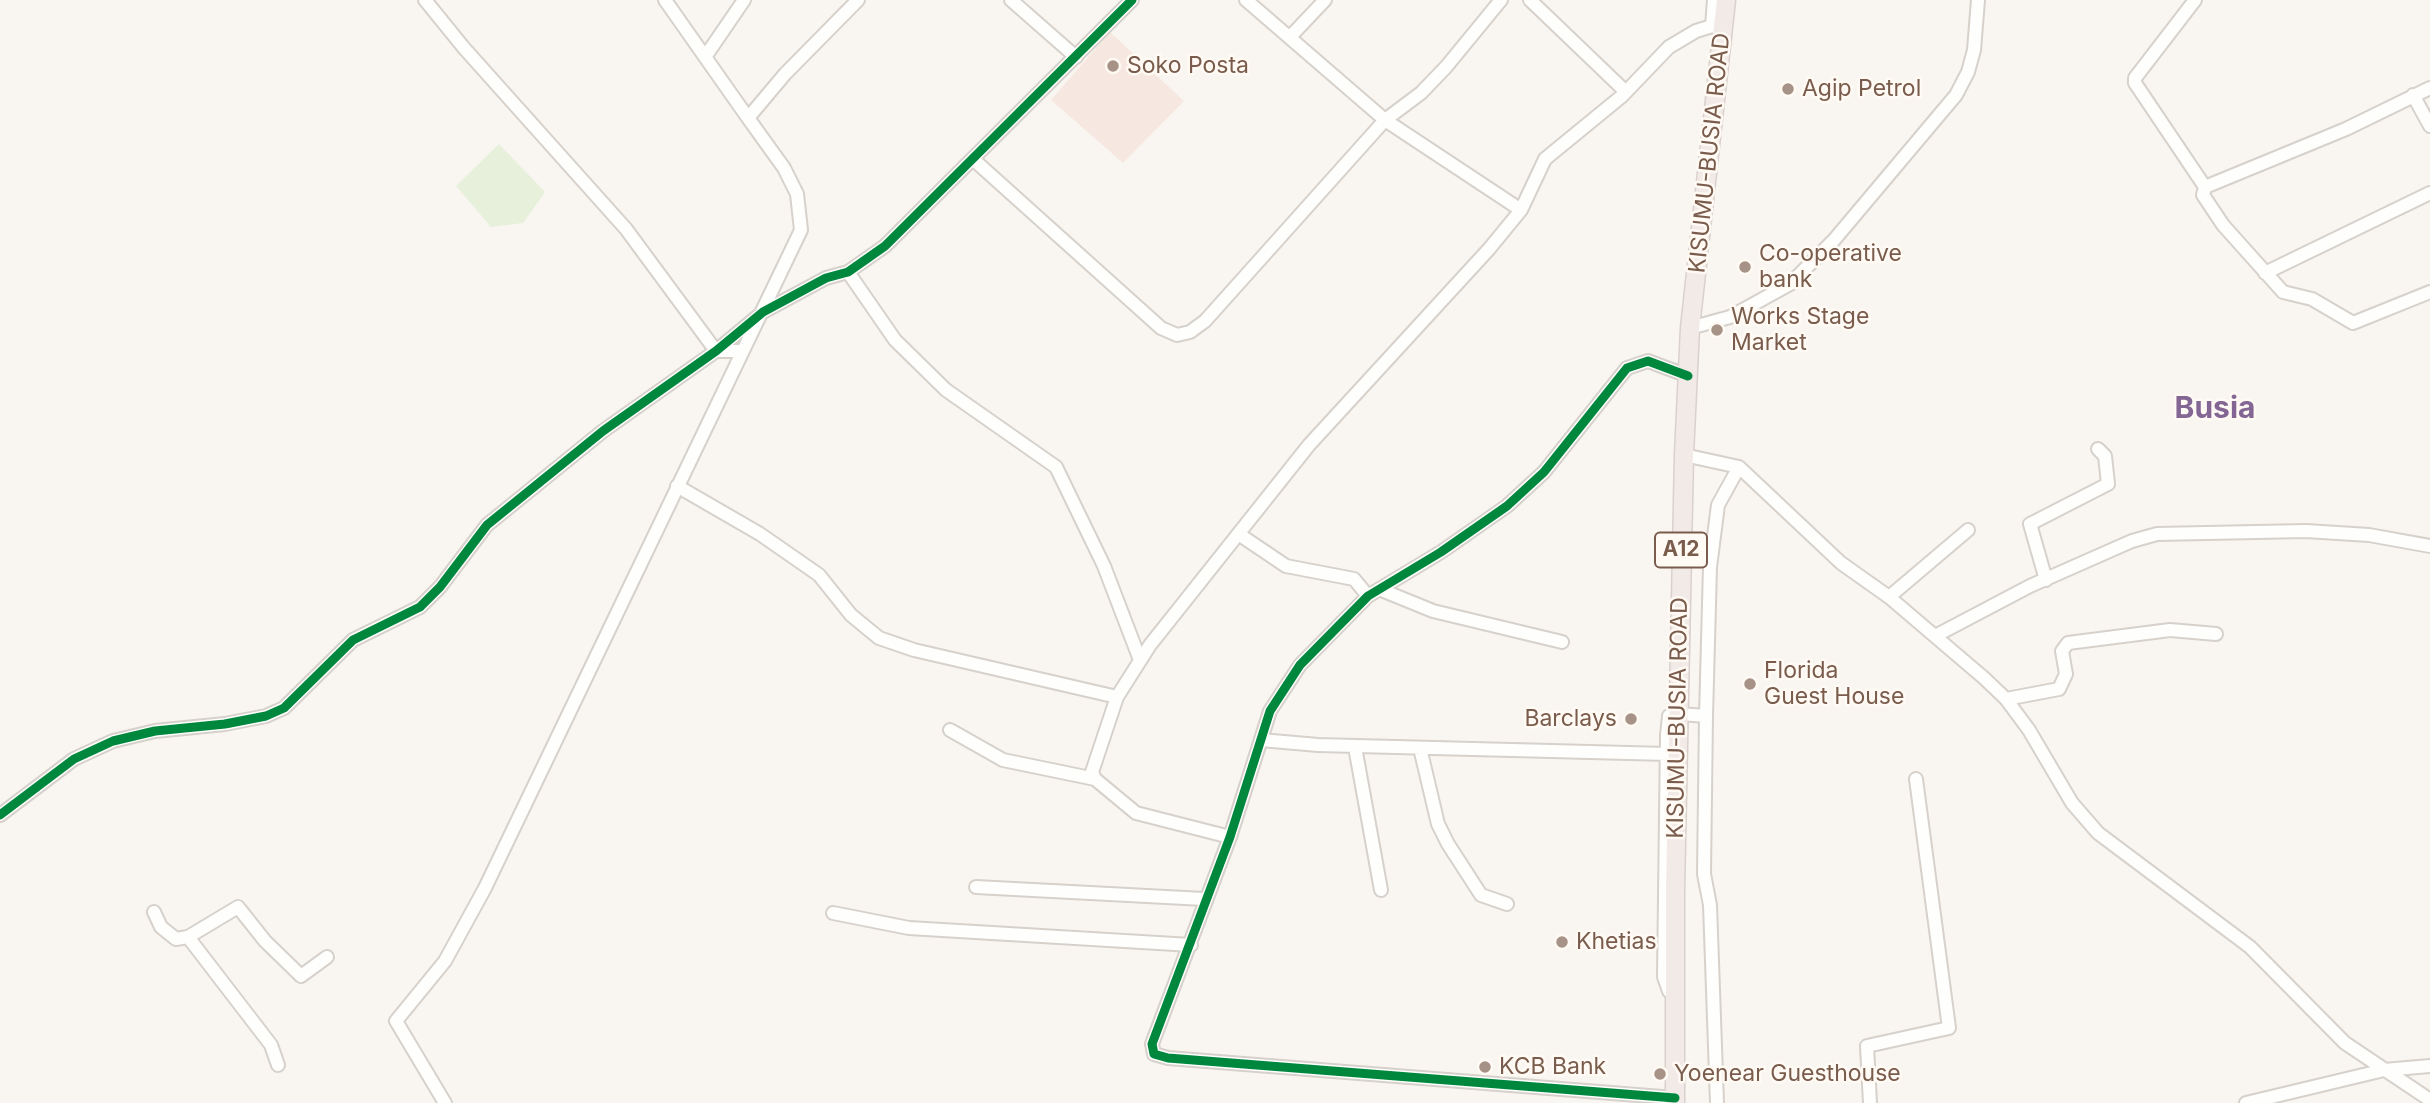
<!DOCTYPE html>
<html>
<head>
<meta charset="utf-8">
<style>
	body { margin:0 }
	canvas { display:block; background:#f9f5f0 }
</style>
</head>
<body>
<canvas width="2430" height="1103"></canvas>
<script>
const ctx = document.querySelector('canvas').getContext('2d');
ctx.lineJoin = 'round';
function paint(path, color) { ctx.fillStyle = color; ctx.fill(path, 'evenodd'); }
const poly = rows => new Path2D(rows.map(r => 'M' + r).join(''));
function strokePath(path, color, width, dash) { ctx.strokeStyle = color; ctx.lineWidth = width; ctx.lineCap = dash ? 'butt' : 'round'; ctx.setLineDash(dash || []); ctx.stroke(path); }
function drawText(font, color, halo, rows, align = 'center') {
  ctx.font = font + ' Inter,sans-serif'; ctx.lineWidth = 5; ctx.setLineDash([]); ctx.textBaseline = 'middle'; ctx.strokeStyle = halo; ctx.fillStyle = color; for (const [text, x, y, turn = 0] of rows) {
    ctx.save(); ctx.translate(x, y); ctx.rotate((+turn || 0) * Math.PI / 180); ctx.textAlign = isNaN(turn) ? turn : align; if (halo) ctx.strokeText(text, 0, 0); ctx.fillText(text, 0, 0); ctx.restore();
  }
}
const commercial = poly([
	[1110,32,1184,101,1123,163,1051,100]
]);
const green = poly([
	[499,144,545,192,523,223,491,227,456,186]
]);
const minor = poly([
	[425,0,464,48,626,229,716,351,742,351],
	[665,0,748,118],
	[1011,0,1076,57],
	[1246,0,1385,120,1521,210],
	[1530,0,1626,92],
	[2195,0,2135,78,2135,83,2205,187,2203,195,2223,225,2283,292,2312,299,2353,323,2430,292],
	[1712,26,1714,0],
	[1290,37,1325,0],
	[705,57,744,0],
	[2413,95,2430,126],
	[974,160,1161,328,1177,335,1190,332,1205,321,1385,120,1421,93,1446,67,1501,0],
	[2205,187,2346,129,2430,88],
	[848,272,895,340,946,390,1056,467,1104,566,1140,660],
	[2265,273,2430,193],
	[1690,328,1730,317,1790,284,1834,240,1956,95,1968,72,1974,50,1978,0],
	[1684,455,1739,467,1841,563,1889,597,1984,678,2006,699,2029,730,2072,803,2098,833,2250,947,2345,1043,2430,1100],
	[677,486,760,534,819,575,851,615,879,638,914,650,1117,697],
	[1240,535,1286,566,1354,579,1368,596],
	[2046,580,2030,524,2108,484,2105,456,2098,449],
	[1379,589,1433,611,1562,642],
	[1889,597,1968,530],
	[1935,636,2030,586,2132,541,2157,534,2306,531,2369,535,2430,546],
	[2006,699,2059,689,2066,674,2062,651,2068,643,2170,630,2216,634],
	[1706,716,1710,567,1718,505,1739,467],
	[950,730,1003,760,1095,779],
	[1261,740,1318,745,1667,754],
	[1355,747,1381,890],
	[1420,748,1438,824,1448,844,1481,895,1507,904],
	[0,815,74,759,113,741,155,731,225,724,266,716,284,708,353,640,420,607,440,587,487,525,603,431,716,351,763,312,826,278,848,272,885,246,1132,0],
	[1230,837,1136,813,1095,779,1092,772,1117,697,1150,645,1309,445,1489,249,1521,210,1545,159,1622,96,1669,47,1696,31,1712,26,1722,29],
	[976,887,1204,899],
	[154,912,161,927,176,939,188,937,238,907,265,941,301,976,327,957],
	[833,913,909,928,1191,945],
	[188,937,271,1045,278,1065],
	[1675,992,1669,991,1664,977,1667,735,1669,716,1680,714,1706,716,1704,874,1710,905,1717,1103],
	[1675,1098,1168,1058,1154,1054,1152,1044,1230,837,1270,711,1300,665,1368,596,1441,552,1507,506,1544,472,1627,368,1648,361,1688,376],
	[445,1103,396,1021,445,961,485,888,801,230,797,194,784,168,748,118,785,74,858,0],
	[1870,1103,1867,1046,1949,1028,1916,779],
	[2246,1103,2384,1070,2430,1066]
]);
const highway = poly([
	[1675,1103,1675,890,1684,455,1690,328,1726,0]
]);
const cycleway = poly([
	[0,815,74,759,113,741,155,731,225,724,266,716,284,708,353,640,420,607,440,587,487,525,603,431,716,351,763,312,826,278,848,272,885,246,1132,0],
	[1675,1098,1168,1058,1154,1054,1152,1044,1230,837,1270,711,1300,665,1368,596,1441,552,1507,506,1544,472,1627,368,1648,361,1688,376]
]);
const markers = [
	[1113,66,7,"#a69286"],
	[1788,89,7,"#a69286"],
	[1745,267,7,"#a69286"],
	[1717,330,7,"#a69286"],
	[1750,684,7,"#a69286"],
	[1631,719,7,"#a69286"],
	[1562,942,7,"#a69286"],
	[1485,1067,7,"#a69286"],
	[1660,1074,7,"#a69286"]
];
const shields = [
	[1681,550,52]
];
const shieldNames = [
	["A12",1681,550]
];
const poiNames = [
	["Soko Posta",1127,66],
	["Agip Petrol",1802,89],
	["Co-operative",1759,254],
	["bank",1759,280],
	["Works Stage",1731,317],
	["Market",1731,343],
	["Florida",1764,671],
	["Guest House",1764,697],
	["Barclays",1617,719,"right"],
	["Khetias",1576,942],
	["KCB Bank",1499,1067],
	["Yoenear Guesthouse",1674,1074]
];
const streetNames = [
	["KISUMU-BUSIA ROAD",1710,153,-84],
	["KISUMU-BUSIA ROAD",1678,718,-89]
];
const districtNames = [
	["Busia",2215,409]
];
paint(commercial, '#f6e8e1');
paint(green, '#e7f0db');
strokePath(minor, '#d7d1cb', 16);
strokePath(highway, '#dad1cc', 21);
strokePath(minor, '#fefefd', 12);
strokePath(highway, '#f2eae7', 18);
strokePath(cycleway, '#00873e', 9);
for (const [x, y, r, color] of markers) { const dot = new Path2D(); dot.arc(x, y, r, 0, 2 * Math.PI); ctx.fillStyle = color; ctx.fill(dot); strokePath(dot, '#fffaf3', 2.5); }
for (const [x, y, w] of shields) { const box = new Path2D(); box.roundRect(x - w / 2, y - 17.5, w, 35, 5); ctx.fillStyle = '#fffaf3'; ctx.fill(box); strokePath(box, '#7a5c4d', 2); }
drawText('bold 21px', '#7a5c4d', null, shieldNames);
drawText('23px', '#7a5c4d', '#fffaf3', poiNames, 'left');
drawText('23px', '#7a5c4d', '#fffaf3', streetNames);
drawText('bold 30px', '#846695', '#fffaf3', districtNames);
</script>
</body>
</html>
